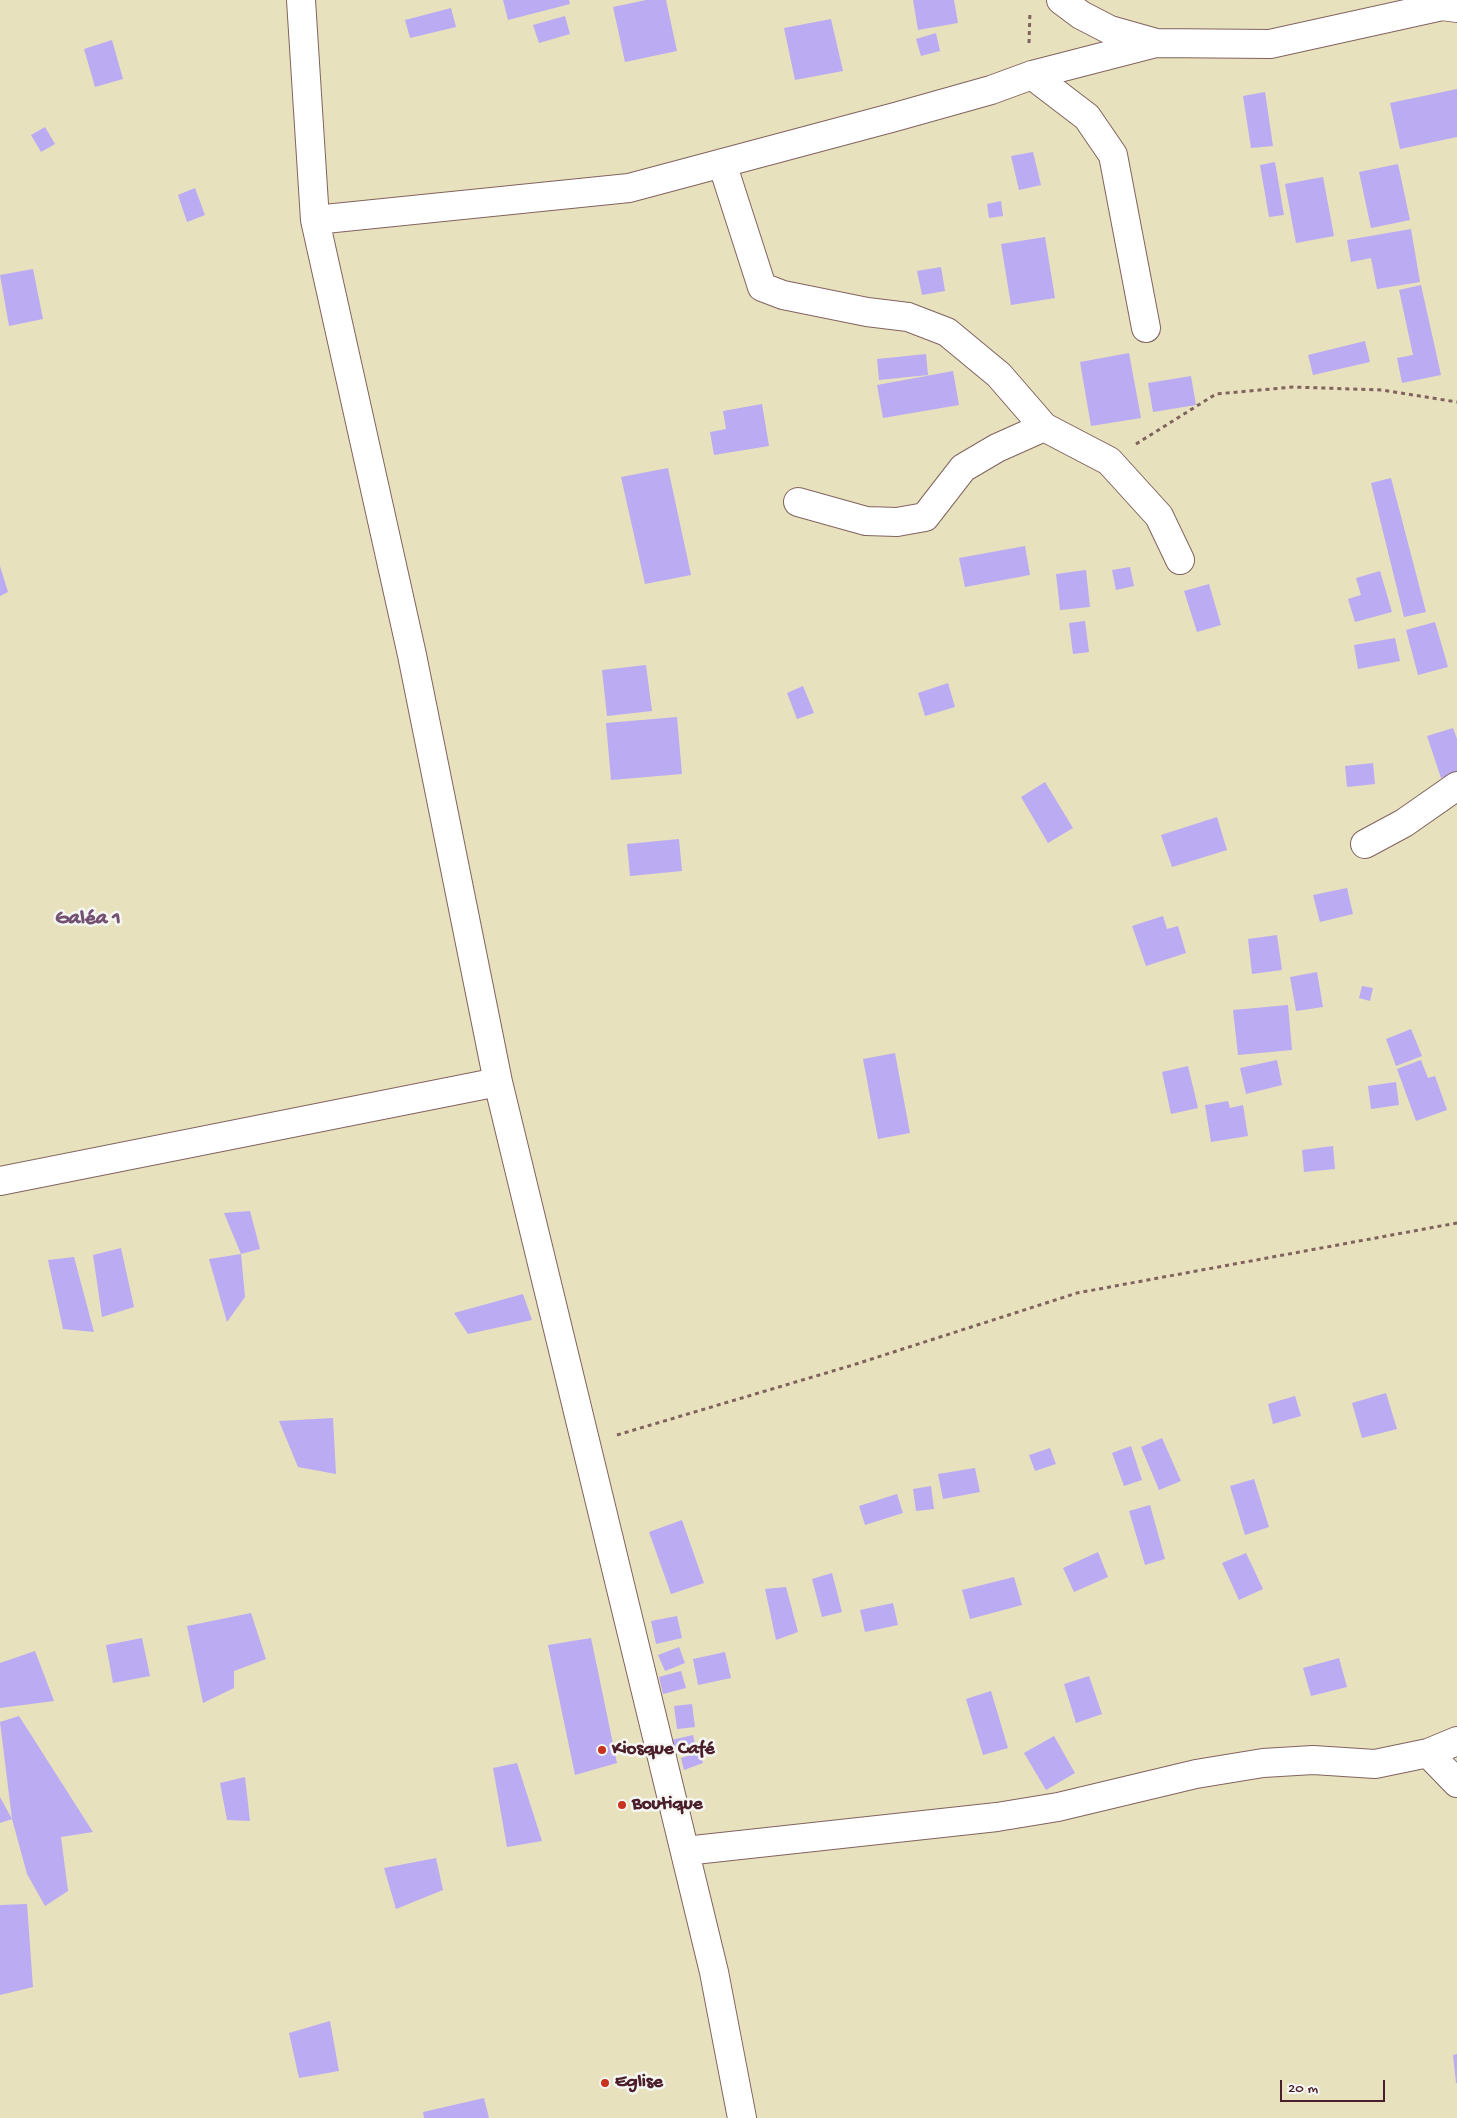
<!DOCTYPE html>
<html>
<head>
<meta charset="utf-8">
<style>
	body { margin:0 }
	#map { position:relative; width:1457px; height:2118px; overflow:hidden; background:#e7e1be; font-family:"Gochi Hand",sans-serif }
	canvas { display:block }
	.scale { position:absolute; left:1280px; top:2080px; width:105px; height:22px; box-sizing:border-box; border:2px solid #4a1f2b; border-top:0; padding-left:6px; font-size:15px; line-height:18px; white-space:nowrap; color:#4a1f2b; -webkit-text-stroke:4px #f6f6f2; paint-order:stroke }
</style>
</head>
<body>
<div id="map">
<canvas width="1457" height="2118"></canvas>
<div class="scale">20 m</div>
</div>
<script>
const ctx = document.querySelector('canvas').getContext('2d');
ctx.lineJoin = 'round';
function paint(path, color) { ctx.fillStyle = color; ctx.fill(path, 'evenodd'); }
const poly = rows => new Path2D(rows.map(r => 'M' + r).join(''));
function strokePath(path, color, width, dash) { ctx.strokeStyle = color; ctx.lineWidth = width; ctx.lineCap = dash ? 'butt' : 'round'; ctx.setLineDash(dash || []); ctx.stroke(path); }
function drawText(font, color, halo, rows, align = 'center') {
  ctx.font = font + ' "Gochi Hand",sans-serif'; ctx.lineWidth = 5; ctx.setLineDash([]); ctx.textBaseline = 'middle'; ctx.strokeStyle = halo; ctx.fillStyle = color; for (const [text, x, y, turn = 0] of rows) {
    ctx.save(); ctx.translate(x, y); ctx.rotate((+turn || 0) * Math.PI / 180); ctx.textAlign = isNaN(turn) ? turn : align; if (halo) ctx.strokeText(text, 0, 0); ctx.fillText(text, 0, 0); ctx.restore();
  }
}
const building = poly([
	[503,0,569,0,570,4,508,20],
	[646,0,666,0,677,51,625,62,613,7],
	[913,0,954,0,958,23,918,30],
	[451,8,456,27,410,38,405,20],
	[565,16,570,34,539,43,533,25],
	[831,19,843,71,795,80,784,28],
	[936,33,940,51,921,56,916,39],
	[112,40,123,79,95,87,84,49],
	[1457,89,1457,137,1400,149,1390,103],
	[1265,92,1273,146,1251,148,1243,96],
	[45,127,55,144,41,152,31,135],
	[1033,152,1041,185,1019,190,1011,156],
	[1275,162,1284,215,1269,217,1260,165],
	[1398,164,1410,220,1371,228,1359,172],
	[1323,177,1334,236,1296,243,1285,184],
	[195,188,205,215,187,222,178,195],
	[1001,201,1003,216,989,218,987,204],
	[1411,229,1420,282,1377,289,1371,258,1351,262,1347,240],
	[1045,237,1055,298,1011,305,1001,244],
	[941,267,945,291,922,295,917,271],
	[33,269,43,319,9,326,0,275],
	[1421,285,1441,375,1402,383,1397,358,1413,355,1399,290],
	[1365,341,1370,362,1313,375,1308,355],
	[1129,353,1141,418,1091,426,1080,362],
	[926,354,928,375,879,380,877,359],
	[953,371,959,405,883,418,877,385],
	[1191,376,1196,405,1153,412,1148,383],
	[762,404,769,446,714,455,710,432,726,429,723,411],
	[668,468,691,575,645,584,621,477],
	[1391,478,1426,612,1404,617,1371,483],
	[1025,546,1030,575,965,587,959,558],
	[0,566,8,592,0,596],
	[1130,567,1134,586,1116,590,1112,570],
	[1086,570,1090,607,1060,610,1056,574],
	[1380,571,1392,612,1355,622,1348,599,1361,595,1356,578],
	[1209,584,1221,625,1197,632,1184,591],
	[1085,621,1089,652,1073,654,1069,623],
	[1435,622,1448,667,1418,675,1406,630],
	[1395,638,1400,661,1358,669,1354,645],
	[646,665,652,711,607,716,602,670],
	[948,683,955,707,925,716,918,693],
	[803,686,814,713,797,719,787,693],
	[677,717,682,774,611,780,606,723],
	[1453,728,1457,739,1457,773,1441,778,1427,736],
	[1373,763,1375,784,1347,787,1345,766],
	[1045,782,1073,828,1048,843,1021,797],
	[1217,817,1227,850,1172,867,1161,835],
	[679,839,682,871,630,876,627,844],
	[1347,888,1353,914,1320,922,1313,895],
	[1163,916,1167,929,1178,926,1186,953,1146,966,1132,926],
	[1277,935,1282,970,1252,974,1248,939],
	[1317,972,1323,1007,1296,1011,1290,977],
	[1362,986,1373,988,1370,1001,1359,998],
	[1288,1005,1292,1050,1238,1055,1233,1010],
	[1411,1029,1422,1056,1396,1066,1386,1039],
	[895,1053,910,1133,878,1139,863,1059],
	[1277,1060,1282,1085,1246,1094,1240,1068],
	[1421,1060,1428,1078,1435,1076,1447,1110,1416,1121,1397,1069],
	[1188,1066,1198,1108,1171,1114,1162,1072],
	[1396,1082,1399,1105,1371,1109,1368,1086],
	[1228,1101,1230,1108,1243,1105,1248,1136,1211,1142,1205,1105],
	[1333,1146,1335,1169,1304,1172,1302,1150],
	[250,1211,260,1249,241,1254,224,1213],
	[121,1248,134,1307,102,1317,93,1255],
	[241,1254,245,1297,227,1322,209,1259],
	[74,1257,94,1332,63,1329,48,1260],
	[523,1294,532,1320,468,1334,454,1313],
	[1386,1393,1397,1429,1362,1438,1352,1403],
	[1295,1396,1301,1416,1273,1424,1268,1404],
	[333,1418,336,1474,298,1467,279,1421],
	[1162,1438,1181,1481,1159,1490,1141,1447],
	[1131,1446,1142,1480,1124,1486,1112,1453],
	[1050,1448,1056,1464,1035,1471,1029,1455],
	[975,1468,980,1492,943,1499,938,1474],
	[1254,1479,1269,1527,1245,1535,1230,1486],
	[931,1486,934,1509,916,1511,913,1489],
	[897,1494,903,1513,865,1525,859,1506],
	[1150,1505,1165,1559,1145,1565,1129,1511],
	[682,1520,704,1583,671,1594,649,1532],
	[1098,1552,1108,1577,1074,1592,1063,1568],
	[1246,1553,1263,1589,1239,1600,1222,1563],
	[832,1573,842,1612,822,1617,812,1579],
	[1014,1577,1022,1605,970,1619,962,1590],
	[786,1587,798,1632,776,1640,765,1589],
	[893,1603,898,1625,865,1632,860,1610],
	[251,1613,266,1659,234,1671,234,1688,203,1703,187,1626],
	[677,1616,682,1638,656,1644,651,1621],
	[142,1638,150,1676,113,1683,106,1645],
	[591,1638,617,1763,575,1775,548,1645],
	[679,1647,685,1663,665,1671,658,1655],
	[35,1651,54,1701,0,1708,0,1663],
	[725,1652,731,1678,698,1685,693,1659],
	[1339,1658,1347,1687,1311,1696,1303,1668],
	[681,1671,686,1688,663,1694,659,1677],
	[1089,1676,1102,1714,1076,1723,1064,1684],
	[991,1691,1008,1748,983,1755,966,1699],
	[692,1704,695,1727,677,1729,674,1706],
	[19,1716,93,1832,61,1837,68,1891,45,1906,27,1874,12,1819,0,1722],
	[693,1735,695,1744,673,1749,671,1740],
	[1054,1736,1075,1773,1046,1790,1024,1753],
	[700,1752,703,1763,684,1770,681,1758],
	[517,1763,542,1841,507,1847,493,1768],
	[245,1777,250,1821,227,1820,220,1783],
	[0,1797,12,1819,0,1823],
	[436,1858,443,1890,396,1909,384,1868],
	[27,1904,33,1987,0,1995,0,1905],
	[330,2021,339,2071,299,2078,289,2033],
	[1457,2054,1457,2083,1456,2083,1453,2055],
	[484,2098,489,2118,424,2118,423,2112]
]);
const path = poly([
	[1029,43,1030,11],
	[1136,444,1216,394,1293,387,1382,390,1457,402],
	[617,1435,853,1365,1077,1293,1457,1223]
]);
const minor = poly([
	[301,0,315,220,412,655,498,1082,714,1972,742,2118],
	[1061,0,1081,15,1110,30,1156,43,1270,44,1442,6,1457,8],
	[1032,75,1087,117,1113,155,1146,328],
	[722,163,762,287,783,295,867,312,908,317,947,332,999,375,1044,427,1109,461,1159,516,1180,560],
	[315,220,629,188,895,117,991,90,1032,75,1156,43],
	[798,502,866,521,897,522,925,517,963,468,997,448,1044,427],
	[1365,844,1404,823,1457,786],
	[0,1181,498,1082],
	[1428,1753,1457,1783],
	[685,1851,997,1817,1058,1807,1196,1774,1263,1763,1313,1760,1375,1764,1428,1753,1457,1741]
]);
const markers = [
	[602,1750,5,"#c8321e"],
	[622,1805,5,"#c8321e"],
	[605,2083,5,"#c8321e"]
];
const poiNames = [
	["Kiosque Café",612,1750],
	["Boutique",632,1805],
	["Eglise",615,2083]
];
const quarterNames = [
	["Galéa 1",88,920]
];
paint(building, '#bbabf3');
strokePath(minor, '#81635e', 30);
strokePath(path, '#81635e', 3, [4, 4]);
strokePath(minor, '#fff', 28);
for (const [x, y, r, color] of markers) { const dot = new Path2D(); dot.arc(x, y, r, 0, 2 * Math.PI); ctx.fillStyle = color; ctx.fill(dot); strokePath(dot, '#f6f6f2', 2); }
drawText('bold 19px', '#4a1f2b', '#f6f6f2', poiNames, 'left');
drawText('bold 21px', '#725071', '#f6f6f2', quarterNames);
</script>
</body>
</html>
